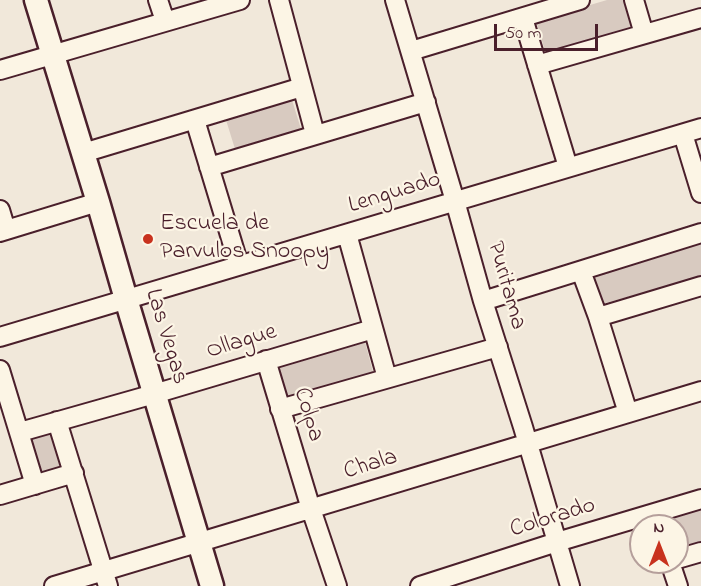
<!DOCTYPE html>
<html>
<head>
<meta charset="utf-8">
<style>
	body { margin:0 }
	#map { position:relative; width:701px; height:586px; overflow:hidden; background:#f1e8da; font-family:"Indie Flower",sans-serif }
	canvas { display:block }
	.north { position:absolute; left:629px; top:514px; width:60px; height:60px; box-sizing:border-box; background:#fcf5e5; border:2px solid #b59f9b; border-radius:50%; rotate:0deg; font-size:16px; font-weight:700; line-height:24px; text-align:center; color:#4a1f2b }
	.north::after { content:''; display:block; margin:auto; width:21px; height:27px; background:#c8321e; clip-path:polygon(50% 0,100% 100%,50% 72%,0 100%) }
	.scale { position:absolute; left:494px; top:24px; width:104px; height:27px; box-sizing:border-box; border:3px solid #4a1f2b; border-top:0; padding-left:8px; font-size:18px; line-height:21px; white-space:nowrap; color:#4a1f2b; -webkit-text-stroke:4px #fcf5e5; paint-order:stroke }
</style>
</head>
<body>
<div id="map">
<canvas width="701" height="586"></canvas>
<div class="north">N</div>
<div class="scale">50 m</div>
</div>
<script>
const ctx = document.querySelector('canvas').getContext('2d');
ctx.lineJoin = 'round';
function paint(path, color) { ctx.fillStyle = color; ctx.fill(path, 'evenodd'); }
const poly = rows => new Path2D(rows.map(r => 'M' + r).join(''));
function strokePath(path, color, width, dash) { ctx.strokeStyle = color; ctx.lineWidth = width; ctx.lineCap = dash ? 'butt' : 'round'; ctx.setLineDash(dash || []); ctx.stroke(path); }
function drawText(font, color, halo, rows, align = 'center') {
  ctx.font = font + ' "Indie Flower",sans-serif'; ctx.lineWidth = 4.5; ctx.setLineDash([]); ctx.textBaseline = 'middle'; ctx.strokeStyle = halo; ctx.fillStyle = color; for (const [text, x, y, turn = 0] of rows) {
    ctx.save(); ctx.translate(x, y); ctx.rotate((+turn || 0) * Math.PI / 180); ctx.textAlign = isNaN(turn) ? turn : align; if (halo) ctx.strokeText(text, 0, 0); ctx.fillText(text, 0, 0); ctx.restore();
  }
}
const green = poly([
	[607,0,626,0,635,28,546,54,536,21],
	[292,100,301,129,235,149,226,120],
	[701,237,701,277,602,304,591,271],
	[365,342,373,372,287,398,278,366],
	[53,427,65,467,38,474,26,435],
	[701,504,701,542,677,549,677,526,666,526,662,515]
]);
const minor = poly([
	[158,0,165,21],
	[279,0,315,134],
	[395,0,455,201,483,301,523,427,570,586],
	[634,0,644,34],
	[523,18,568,167],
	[411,51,580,0],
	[537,65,701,18],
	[0,70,240,0],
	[195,120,239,265],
	[683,134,701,193],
	[83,153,302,87],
	[209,167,426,102],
	[0,210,6,230],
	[0,232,98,202],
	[347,234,387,378],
	[581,271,598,317,628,413],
	[483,301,701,233],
	[598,317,701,286],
	[0,337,701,128],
	[266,360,311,509,337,586],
	[0,370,35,485],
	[280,409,498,347],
	[57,421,108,586],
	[20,432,154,394,373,329],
	[0,495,74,473],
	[677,559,701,552],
	[670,562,678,586],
	[54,586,701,391],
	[420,586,557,542,701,499]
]);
const major = poly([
	[36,0,98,202,126,299,212,586]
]);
const markers = [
	[148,239,6,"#c8321e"]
];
const streetNames = [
	["Lenguado",395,194,-17],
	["Puritama",505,286,74],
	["Las Vegas",165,337,73],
	["Ollague",242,343,-17],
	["Colpa",307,415,73],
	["Chala",371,466,-17],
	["Colorado",553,519,-17]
];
const poiNames = [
	["Escuela de",160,225],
	["Parvulos Snoopy",160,253]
];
paint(green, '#d8cac0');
strokePath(minor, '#4a1f2b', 22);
strokePath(major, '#4a1f2b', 27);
strokePath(minor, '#fcf5e5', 18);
strokePath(major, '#fcf5e5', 22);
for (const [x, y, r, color] of markers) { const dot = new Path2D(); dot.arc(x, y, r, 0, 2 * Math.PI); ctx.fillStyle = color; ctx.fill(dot); strokePath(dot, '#fcf5e5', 2); }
drawText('24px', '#4a1f2b', '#fcf5e5', streetNames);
drawText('24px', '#4a1f2b', '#fcf5e5', poiNames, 'left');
</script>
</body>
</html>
